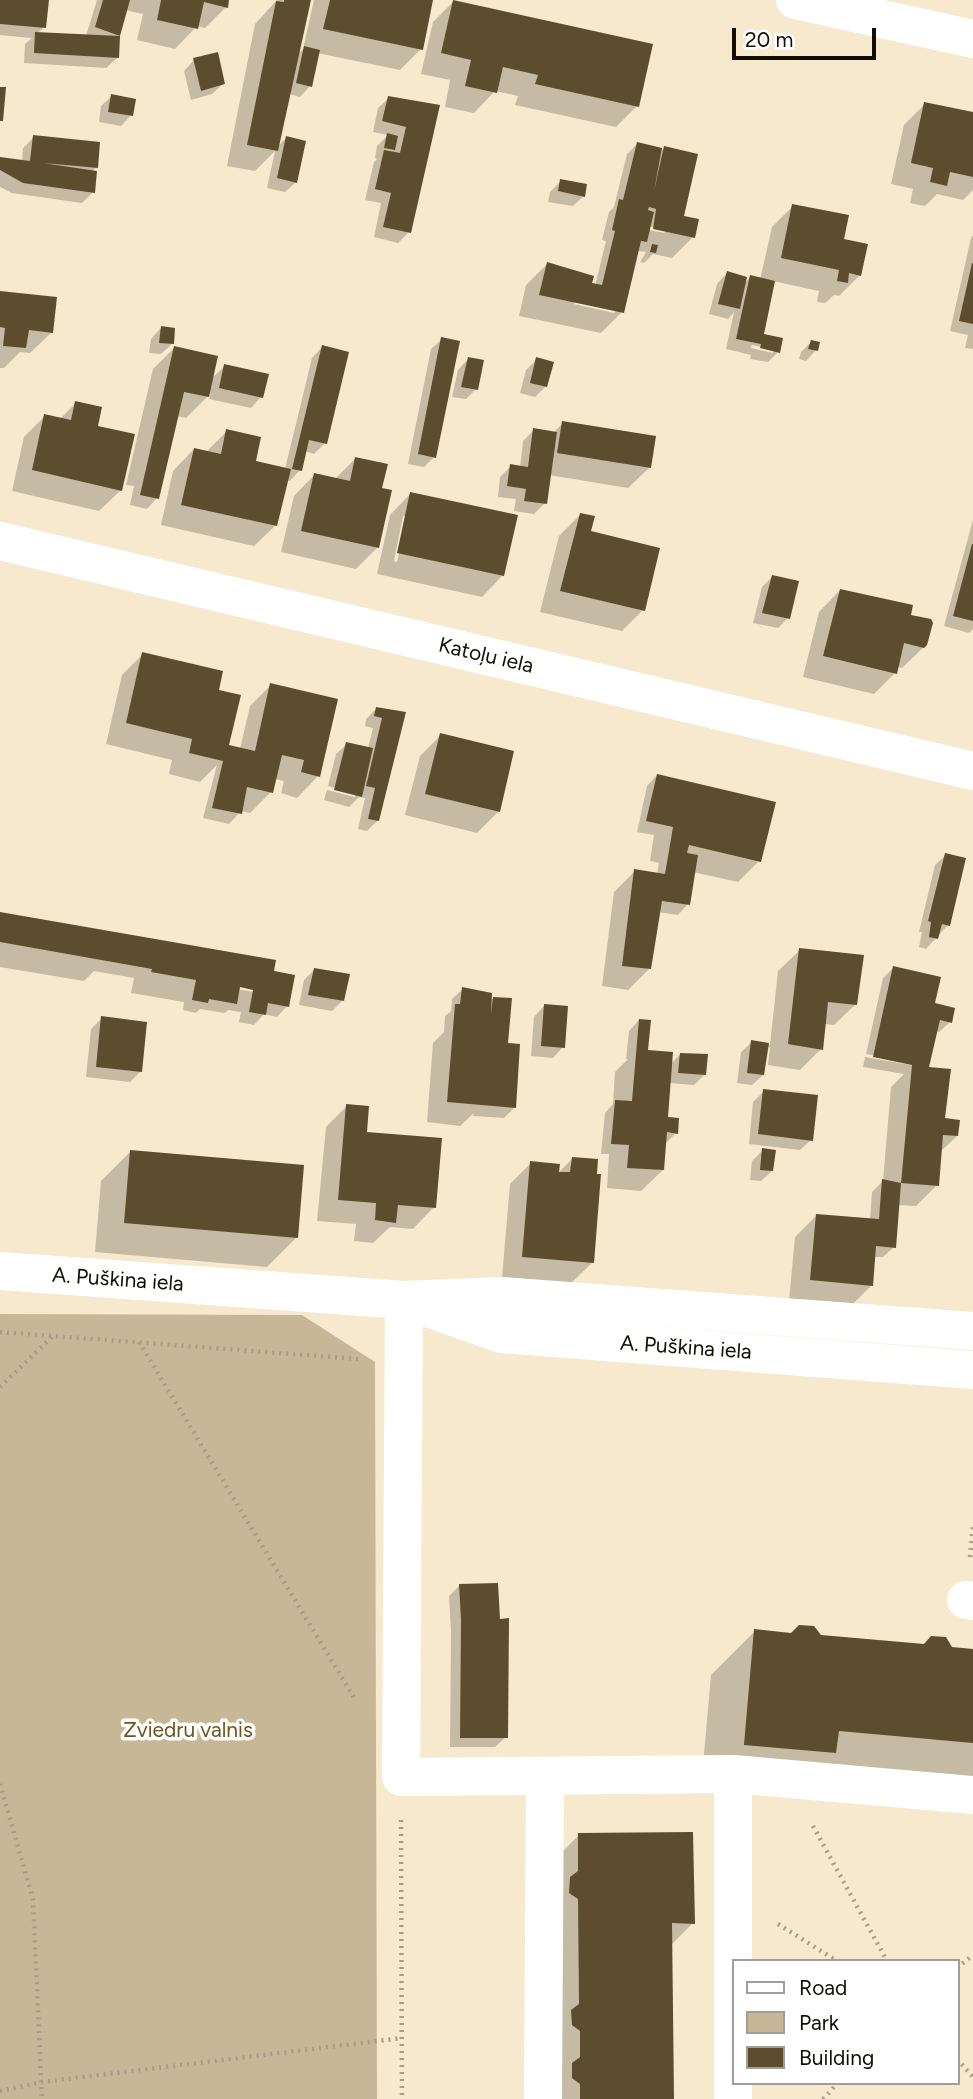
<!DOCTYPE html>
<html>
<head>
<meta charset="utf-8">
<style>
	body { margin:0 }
	#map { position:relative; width:973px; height:2099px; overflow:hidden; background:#f7e9ce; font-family:Figtree,sans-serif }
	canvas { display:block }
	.legend { position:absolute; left:732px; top:1959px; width:228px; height:126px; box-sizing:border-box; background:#fff; border:2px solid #a09e9b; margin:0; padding:9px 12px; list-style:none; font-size:21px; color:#120d05 }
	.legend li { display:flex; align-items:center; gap:14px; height:35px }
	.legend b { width:35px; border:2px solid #a09e9b }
	.scale { position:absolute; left:732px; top:28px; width:144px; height:32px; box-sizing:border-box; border:4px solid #120d05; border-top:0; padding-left:9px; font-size:21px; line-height:24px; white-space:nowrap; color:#120d05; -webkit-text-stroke:5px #fff; paint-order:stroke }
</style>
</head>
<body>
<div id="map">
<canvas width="973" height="2099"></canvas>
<ul class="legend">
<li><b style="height:9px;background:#fff"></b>Road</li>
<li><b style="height:19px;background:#c7b797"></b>Park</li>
<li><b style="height:19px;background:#5c4d2f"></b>Building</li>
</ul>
<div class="scale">20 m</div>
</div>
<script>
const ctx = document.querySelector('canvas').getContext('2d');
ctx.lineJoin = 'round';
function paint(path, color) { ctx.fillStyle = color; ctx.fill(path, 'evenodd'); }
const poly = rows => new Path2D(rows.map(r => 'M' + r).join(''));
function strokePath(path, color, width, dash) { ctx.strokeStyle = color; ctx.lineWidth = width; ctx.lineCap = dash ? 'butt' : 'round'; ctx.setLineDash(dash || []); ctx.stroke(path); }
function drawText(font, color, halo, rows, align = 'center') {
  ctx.font = font + ' Figtree,sans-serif'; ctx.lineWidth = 7; ctx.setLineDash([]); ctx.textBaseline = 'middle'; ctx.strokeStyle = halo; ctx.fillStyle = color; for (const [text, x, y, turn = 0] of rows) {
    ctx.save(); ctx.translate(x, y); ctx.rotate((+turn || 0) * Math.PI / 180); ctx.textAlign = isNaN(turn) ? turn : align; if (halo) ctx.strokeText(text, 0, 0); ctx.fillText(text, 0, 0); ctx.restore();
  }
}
const green = poly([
	[0,1314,302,1315,375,1362,377,2099,0,2099]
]);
const shadow = poly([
	[0,0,47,0,44,27,38,33,86,36,97,0,228,0,226,7,205,28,197,26,175,49,137,40,143,14,125,10,118,35,117,58,106,68,24,63,25,44,32,38,0,35],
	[277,0,309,0,297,55,303,49,314,0,431,0,421,49,400,70,317,53,310,86,300,97,289,94,277,147,286,138,296,182,285,192,267,188,275,151,255,171,227,166,255,24],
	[454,1,637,106,616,127,515,105,518,96,495,91,474,113,445,107,450,80,421,74,433,22],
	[194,60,223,84,212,94,191,100,184,71],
	[112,96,131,115,121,126,99,122,101,106],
	[389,98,438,106,409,232,398,243,374,237,381,203,365,200,374,162,377,159,375,158,377,146,388,135,373,132,378,108],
	[925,104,973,114,973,190,963,200,937,194,925,206,910,203,913,189,891,184,904,125],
	[34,137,96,167,92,172,93,192,82,203,12,193,0,187,0,159,22,162,23,148],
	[637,144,663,150,664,148,682,217,693,237,672,258,653,254,644,263,640,262,646,252,637,251,622,312,601,333,519,316,526,285,547,264,595,286,606,241,602,240,609,212,614,207,627,154],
	[644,225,665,230,665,233,644,229],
	[575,301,615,311,614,313,574,304],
	[561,181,584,196,573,206,548,202,550,192],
	[793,206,842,241,860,275,839,296,834,295,825,303,817,302,819,291,773,281,761,336,778,352,768,362,750,359,751,355,726,349,734,312,728,319,709,314,717,284,727,273,744,284,750,277,760,280,772,227],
	[752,345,773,349,773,353,751,348],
	[973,235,973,349,965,348,968,335,950,331,971,238],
	[0,293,52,332,30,353,20,352,4,368,0,368],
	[161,328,172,344,161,354,149,353,151,339],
	[442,339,434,457,424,467,408,464,431,349],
	[811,342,816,350,806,361,799,359,801,352],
	[322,347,325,443,314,454,305,451,300,470,290,481,286,480,276,525,254,546,161,525,173,471,194,449,206,452,227,431,254,462,285,469,312,358],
	[174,348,211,379,225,366,261,397,251,408,209,399,211,393,186,418,177,416,157,498,147,509,130,505,134,486,126,485,153,369],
	[468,359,476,389,466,399,452,397,458,370],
	[537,359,546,386,535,397,520,393,526,370],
	[76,403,96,428,121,490,99,511,12,491,24,437,45,416,60,419],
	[563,423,650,467,628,488,549,475,545,503,534,514,514,511,516,499,498,497,500,477,511,466,520,468,523,441,534,430,553,433],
	[355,459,379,489,377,548,356,569,281,552,294,496,315,474,335,479],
	[411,493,503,575,482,597,377,574,390,515],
	[403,516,407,516,397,562,394,561],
	[580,515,589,532,643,610,622,631,540,612,559,536],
	[973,520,973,629,969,633,944,626],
	[772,577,788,618,778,628,753,623,762,587],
	[840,590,909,616,926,645,902,668,897,667,895,673,874,694,803,677,819,612],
	[143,654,217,691,224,753,240,749,250,706,271,685,318,776,297,798,281,793,284,781,275,779,271,792,250,813,241,811,229,824,203,818,217,765,200,782,169,774,172,760,106,744,122,675],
	[376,709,404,714,378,820,367,831,358,829,365,798,359,797,349,807,324,800,327,790,355,797,355,793,328,786,336,754,347,744,368,748,373,728,365,726,366,719],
	[441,735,512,752,498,812,477,833,405,815,420,756],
	[657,775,759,861,738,882,693,872,688,904,678,915,658,912,650,968,628,990,602,986,614,892,635,871,657,874,659,863,650,861,654,835,637,832,647,786],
	[946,855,948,925,926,949,919,947,922,932,919,932,935,865],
	[0,914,272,973,287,1006,277,1017,264,1014,254,1025,239,1022,241,1012,228,1010,225,1013,200,1009,196,1013,183,1010,184,1002,131,993,134,978,94,971,84,981,0,967],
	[232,984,254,988,254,992,231,988],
	[800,950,856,1004,834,1025,824,1024,821,1049,800,1070,768,1065,770,1047,766,1047,763,1075,752,1085,737,1083,741,1052,752,1042,770,1045,778,971],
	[894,967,950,1022,939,1032,936,1031,927,1068,943,1120,957,1136,940,1152,937,1185,916,1206,897,1205,894,1247,883,1257,874,1257,872,1285,851,1306,789,1301,795,1237,816,1216,870,1220,872,1192,883,1181,891,1087,904,1074,863,1067,865,1057,922,1067,922,1064,866,1054,883,978],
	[314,970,343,1000,332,1011,299,1005,304,980],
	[463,989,490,999,510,1000,507,1045,514,1108,504,1118,473,1116,474,1113,460,1126,427,1122,433,1043,444,1032,445,1016,451,1011,452,999],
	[544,1006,563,1047,553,1058,531,1056,534,1017],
	[102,1018,140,1072,130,1082,86,1077,91,1029],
	[639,1020,646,1049,671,1064,680,1054,705,1074,694,1085,669,1083,666,1119,676,1133,664,1145,663,1170,641,1191,607,1188,609,1154,601,1154,605,1113,613,1104,615,1072,628,1059,626,1059,629,1031],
	[764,1091,811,1140,800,1150,749,1144,753,1102],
	[347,1106,365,1134,434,1207,413,1229,390,1227,373,1243,354,1241,356,1224,317,1221,326,1127],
	[763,1150,772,1171,761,1181,750,1180,752,1161],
	[130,1152,297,1237,267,1267,95,1252,101,1181],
	[572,1159,593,1262,571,1283,502,1277,510,1184,531,1163,557,1174],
	[460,1585,506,1737,495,1747,450,1747,451,1632,449,1596],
	[755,1631,973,1651,973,1790,701,1788,711,1675],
	[579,1835,693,1923,670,1946,672,2099,537,2099,535,1879]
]);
const building = poly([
	[0,0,49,0,46,28,0,24],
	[103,0,130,0,120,36,95,27],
	[161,0,229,0,228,8,204,2,198,29,157,20],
	[284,0,311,0,278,151,247,145,276,1,284,2],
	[330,0,433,0,423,50,323,29],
	[453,0,653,44,639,107,535,84,538,75,503,67,497,93,465,86,471,60,441,53],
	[35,32,120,36,119,58,34,53],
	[304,46,320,50,312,87,296,83],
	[218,52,225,84,201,91,193,58],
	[0,87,6,87,3,121,0,121],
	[111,94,136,99,133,116,108,112],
	[388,96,440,105,411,233,383,227,391,193,375,189,384,150,400,153,406,127,382,121],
	[924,102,973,112,973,177,950,172,947,186,930,182,933,168,911,163],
	[387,133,398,136,395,150,384,148],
	[33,135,100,142,98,168,43,163,97,171,95,193,23,183,0,170,0,157,30,161],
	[286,136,306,141,297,183,277,178],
	[637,142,662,148,654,191,664,146,698,154,684,216,699,219,695,238,653,229,656,209,649,207,648,210,654,212,647,242,641,241,624,313,539,295,547,262,594,276,592,283,602,285,615,231,612,230,619,199,623,200],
	[560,179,587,184,585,197,558,191],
	[792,204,849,215,844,239,868,244,861,276,849,273,848,283,837,281,839,270,781,258],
	[652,244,658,245,656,253,650,252],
	[972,263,973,263,973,324,959,321],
	[727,271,747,277,740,309,718,304],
	[750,275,775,281,764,334,783,338,780,353,760,348,761,344,736,339],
	[0,291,57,297,53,333,29,330,26,348,3,346,5,328,0,327],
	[161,326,175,328,174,344,159,343],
	[441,337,460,341,436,458,418,454],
	[811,340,820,342,818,351,808,349],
	[322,345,349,352,327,444,309,440,302,471,292,469],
	[174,346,218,356,209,397,184,392,159,499,140,495],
	[468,357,484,360,478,390,461,387],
	[536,357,554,362,547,387,530,383],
	[224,364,269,374,263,398,219,388],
	[75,401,102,407,98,426,135,434,122,491,32,470,44,414,71,420],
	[562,421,656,436,651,468,557,453],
	[533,428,557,432,547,504,524,501,526,489,507,486,510,464,528,467],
	[226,429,261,437,256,461,291,469,277,526,181,505,194,448,221,454],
	[355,457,388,464,382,488,392,490,379,548,301,531,314,473,350,481],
	[410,492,518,515,504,576,397,553],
	[580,513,595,516,591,531,660,548,645,611,560,591],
	[972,544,973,544,973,621,953,616],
	[772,575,799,581,790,619,762,613],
	[840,589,913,605,911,615,931,619,933,623,927,645,924,648,904,643,897,674,823,656],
	[142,652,223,671,219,690,241,695,229,745,255,751,270,683,338,699,320,777,301,772,304,760,282,755,273,793,247,787,242,814,212,808,223,761,189,753,192,739,126,723],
	[376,707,406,712,379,821,368,819,375,788,366,786,382,718,374,716],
	[440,733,514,751,500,812,425,794],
	[346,742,373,748,362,797,334,790],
	[657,774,776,802,761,862,689,845,687,853,698,855,690,905,662,901,651,969,622,966,634,869,665,874,673,827,646,821],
	[945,853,966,858,950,926,942,924,938,939,929,937,931,922,928,921],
	[0,912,276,960,274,971,295,975,289,1007,268,1003,266,1015,249,1012,253,990,240,987,237,1004,209,999,208,1003,192,1000,196,980,151,972,152,969,0,942],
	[799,948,864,955,857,1005,828,1002,823,1050,788,1044],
	[893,966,941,977,935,1003,955,1008,952,1023,940,1020,929,1067,951,1069,945,1118,960,1120,958,1136,943,1135,939,1186,901,1183,896,1248,876,1246,873,1286,810,1280,816,1214,879,1219,882,1179,901,1183,912,1065,873,1057],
	[314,968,350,974,344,1001,308,995],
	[462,987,492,993,491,1014,493,997,512,998,508,1043,520,1044,516,1108,447,1102,455,1004,460,1004],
	[544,1004,568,1006,565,1048,541,1046],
	[101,1016,147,1022,142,1072,96,1067],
	[639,1019,651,1020,648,1050,673,1052,668,1117,679,1118,678,1134,667,1132,664,1170,627,1168,629,1145,611,1144,615,1100,632,1101],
	[751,1040,769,1043,764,1075,747,1073],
	[680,1053,708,1054,706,1075,678,1073],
	[763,1089,818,1095,813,1141,758,1134],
	[346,1104,369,1106,367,1132,442,1138,436,1208,398,1205,396,1223,375,1220,376,1203,338,1200],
	[762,1148,776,1150,773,1171,760,1170],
	[130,1150,304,1165,298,1238,124,1223],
	[572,1157,598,1159,597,1174,601,1174,594,1263,522,1257,530,1161,560,1164,559,1172,570,1172],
	[498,1583,500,1619,509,1618,508,1738,460,1738,461,1620,459,1584],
	[799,1625,814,1626,821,1635,924,1644,931,1636,946,1637,952,1647,973,1649,973,1743,839,1731,836,1753,744,1745,754,1629,791,1633],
	[693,1832,695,1924,672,1923,674,2099,580,2099,580,2084,572,2078,572,2063,580,2057,580,2031,572,2025,571,2010,579,2004,578,1899,569,1893,570,1877,578,1871,578,1833]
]);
const path = poly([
	[0,1332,359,1359],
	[139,1342,356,1701],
	[0,1387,54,1335],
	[970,1557,973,1526],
	[0,1784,33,1899,42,2099],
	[401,1820,402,2099],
	[813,1826,887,1961],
	[778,1924,837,1961],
	[957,1968,973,1955],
	[957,2059,973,2077],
	[0,2091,42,2082,402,2038],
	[823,2099,838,2083]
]);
const minor = poly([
	[795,0,973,39],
	[0,541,973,771],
	[0,1271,404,1300,501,1296,973,1331],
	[404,1300,401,1777,733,1774,973,1795],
	[422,1306,502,1334,973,1370],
	[966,1600,973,1601],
	[733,1774,733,2099],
	[543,2099,545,1777]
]);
const streetNames = [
	["Katoļu iela",486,656,13],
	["A. Puškina iela",118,1280,4],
	["A. Puškina iela",686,1348,4]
];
const parkNames = [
	["Zviedru valnis",188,1731]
];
paint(green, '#c7b797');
paint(shadow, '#0003');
paint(building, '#5c4d2f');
strokePath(path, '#a79c88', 4.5, [2, 5]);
strokePath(minor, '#fff', 38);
drawText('21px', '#120d05', '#fff', streetNames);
drawText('21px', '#6c541c', '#fff', parkNames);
</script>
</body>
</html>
